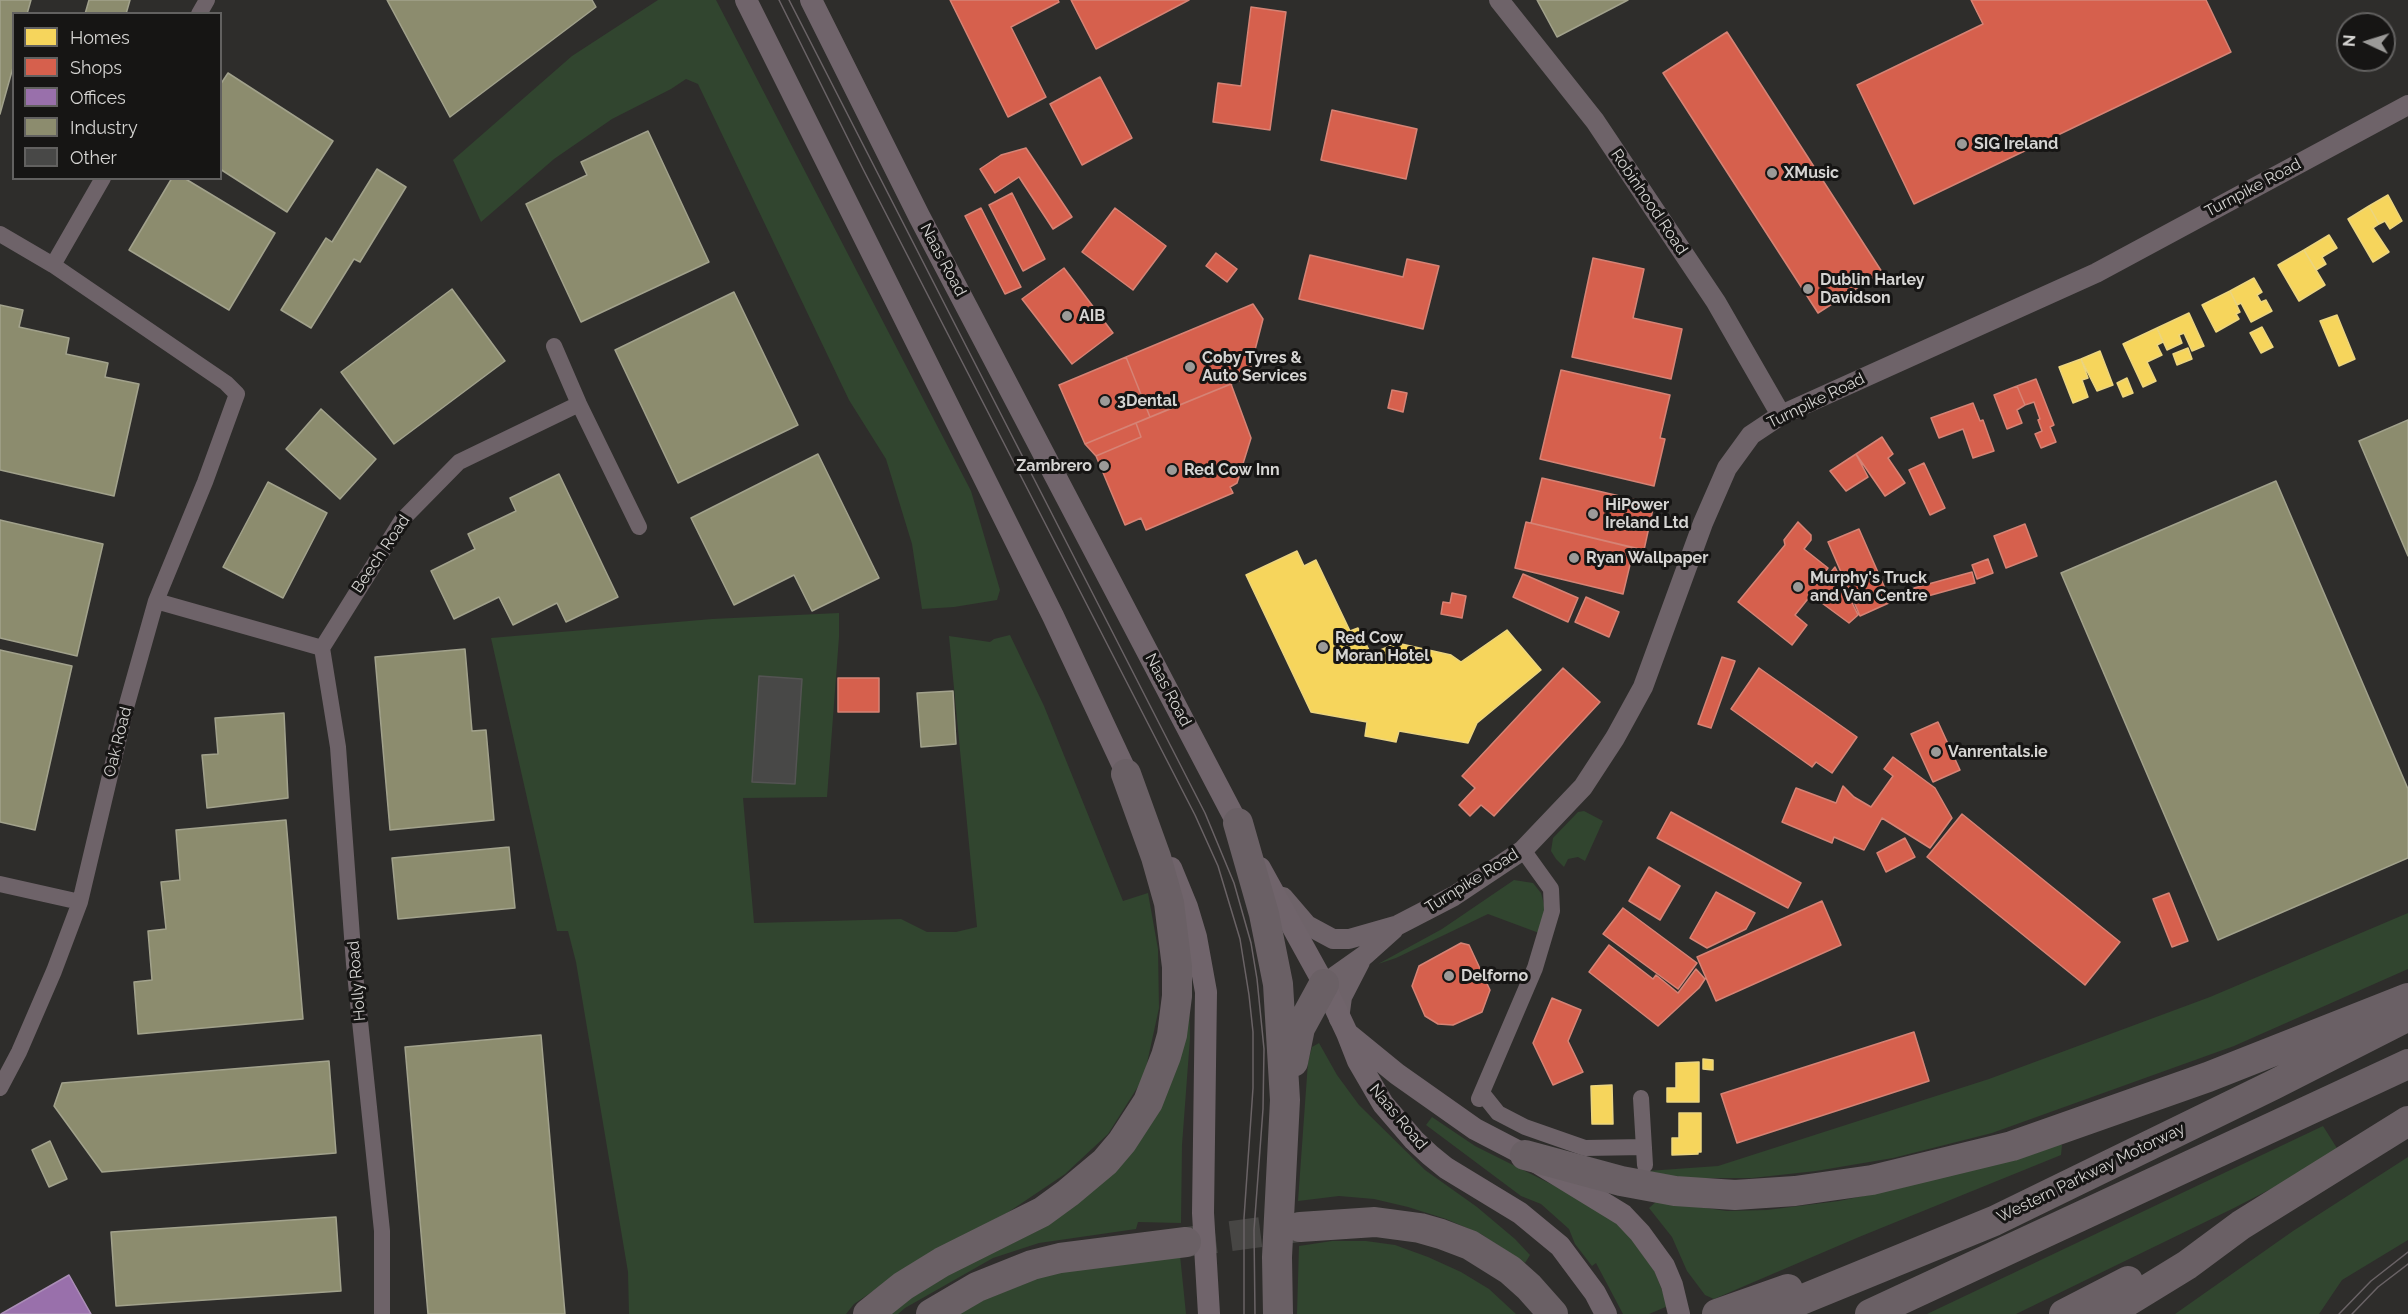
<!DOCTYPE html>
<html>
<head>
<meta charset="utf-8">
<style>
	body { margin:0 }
	#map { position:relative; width:2408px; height:1314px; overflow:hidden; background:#2e2d2b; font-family:Raleway,sans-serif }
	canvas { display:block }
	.legend { position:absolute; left:12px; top:12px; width:210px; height:168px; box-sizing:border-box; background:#161514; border:2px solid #626160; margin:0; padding:8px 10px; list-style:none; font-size:18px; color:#d5d4d2 }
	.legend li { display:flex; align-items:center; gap:12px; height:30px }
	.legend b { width:30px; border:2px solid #626160 }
	.north { position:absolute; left:2336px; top:12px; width:60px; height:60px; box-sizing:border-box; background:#161514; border:2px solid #626160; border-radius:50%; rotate:274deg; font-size:16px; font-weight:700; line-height:24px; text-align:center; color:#d5d4d2 }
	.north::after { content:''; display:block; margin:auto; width:21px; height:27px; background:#9b9a98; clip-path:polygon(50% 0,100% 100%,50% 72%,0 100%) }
</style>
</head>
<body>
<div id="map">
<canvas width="2408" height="1314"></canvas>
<ul class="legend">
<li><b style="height:16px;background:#f6d55c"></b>Homes</li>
<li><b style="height:16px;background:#d6604d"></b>Shops</li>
<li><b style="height:16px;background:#9970ab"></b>Offices</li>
<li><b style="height:16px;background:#8c8c6e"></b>Industry</li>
<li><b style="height:16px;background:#484847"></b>Other</li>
</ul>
<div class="north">N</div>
</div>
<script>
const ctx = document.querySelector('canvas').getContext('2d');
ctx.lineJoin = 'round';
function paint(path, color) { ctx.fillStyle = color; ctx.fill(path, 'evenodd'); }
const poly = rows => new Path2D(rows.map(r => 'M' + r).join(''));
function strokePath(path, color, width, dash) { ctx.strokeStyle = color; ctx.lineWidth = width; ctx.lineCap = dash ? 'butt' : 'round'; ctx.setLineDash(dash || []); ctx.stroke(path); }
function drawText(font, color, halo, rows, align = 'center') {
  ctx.font = font + ' Raleway,sans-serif'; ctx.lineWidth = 6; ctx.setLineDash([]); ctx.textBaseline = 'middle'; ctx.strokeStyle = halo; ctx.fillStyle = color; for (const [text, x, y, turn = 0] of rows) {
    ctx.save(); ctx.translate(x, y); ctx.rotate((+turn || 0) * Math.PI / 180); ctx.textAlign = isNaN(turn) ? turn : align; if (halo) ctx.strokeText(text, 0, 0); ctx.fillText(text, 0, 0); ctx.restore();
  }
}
const green = poly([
	[658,0,716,0,971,491,1000,590,997,600,954,607,922,609,912,544,886,459,849,400,698,84,686,79,671,89,612,119,554,159,481,222,453,160,572,56],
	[839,613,839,637,827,797,743,798,754,923,901,919,927,932,956,932,977,927,949,636,990,642,994,639,1010,635,1044,706,1123,901,1148,893,1158,949,1159,1008,1144,1077,1108,1134,1065,1174,1007,1213,921,1259,854,1304,846,1314,629,1314,628,1272,576,962,568,931,557,931,491,638,712,619],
	[1584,811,1603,821,1585,861,1578,857,1568,859,1564,867,1556,859,1551,851,1553,838,1578,812],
	[1514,880,1533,883,1541,893,1545,908,1539,933,1488,914,1396,958,1378,964,1442,929],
	[2408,913,2408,969,2234,1046,1992,1133,1893,1158,1816,1171,1752,1178,1682,1178,1647,1171,1718,1166,1989,1079,2210,997],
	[1189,984,1190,1038,1182,1145,1181,1223,1138,1222,1136,1229,1039,1243,993,1258,905,1308,898,1314,882,1314,1128,1152],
	[1319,1043,1337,1075,1359,1105,1425,1170,1477,1207,1515,1239,1530,1255,1525,1263,1481,1234,1446,1219,1408,1207,1374,1199,1339,1196,1298,1201,1308,1062,1312,1047],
	[1432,1117,1475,1146,1597,1207,1626,1231,1655,1272,1668,1306,1649,1314,1623,1314,1596,1263,1592,1266,1575,1244,1569,1229,1541,1204,1521,1196,1426,1125],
	[2323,1126,2340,1153,2234,1208,2016,1314,1927,1314],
	[2050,1143,2062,1145,2061,1155,1859,1237,1714,1299,1705,1295,1687,1271,1672,1237,1649,1208,1657,1201,1727,1211,1767,1210,1839,1201,1897,1189],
	[2408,1157,2408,1240,2342,1280,2319,1314,2175,1314,2293,1231],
	[1332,1241,1366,1241,1395,1245,1428,1257,1461,1272,1489,1289,1516,1314,1297,1314,1299,1246],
	[1180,1255,1186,1314,949,1314,1055,1268]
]);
const homes = poly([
	[2388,195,2402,221,2390,229,2385,221,2379,224,2369,206,2388,195],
	[2369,206,2379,224,2373,228,2389,252,2373,262,2348,219,2369,206],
	[2329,235,2337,248,2322,257,2326,264,2316,270,2304,250,2329,235],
	[2304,250,2325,285,2299,301,2278,265,2304,250],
	[2254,278,2262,292,2257,295,2261,302,2266,300,2272,311,2251,322,2241,303,2237,305,2230,291,2254,278],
	[2230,291,2240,312,2236,314,2239,319,2216,332,2202,305,2230,291],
	[2189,313,2204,346,2192,351,2184,333,2179,335,2182,343,2167,350,2157,328,2189,313],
	[2337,315,2355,359,2339,366,2320,321,2337,315],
	[2262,327,2273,347,2261,353,2250,333,2262,327],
	[2157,328,2163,342,2157,345,2162,355,2147,362,2156,381,2143,387,2123,344,2157,328],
	[2188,348,2192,359,2177,365,2173,354,2188,348],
	[2100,351,2113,385,2097,391,2081,359,2100,351],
	[2081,359,2088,378,2082,380,2088,397,2073,403,2059,367,2081,359],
	[2127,378,2133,393,2123,397,2117,383,2127,378],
	[1297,551,1304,566,1316,560,1350,631,1358,628,1374,660,1378,651,1397,643,1451,655,1461,662,1507,630,1541,670,1477,723,1468,743,1399,731,1396,742,1365,736,1367,722,1311,712,1246,575,1297,551],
	[1703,1059,1713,1060,1713,1070,1703,1069,1703,1059],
	[1699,1062,1699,1102,1667,1102,1667,1088,1676,1088,1676,1063,1699,1062],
	[1612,1085,1613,1124,1592,1124,1591,1086,1612,1085],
	[1679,1113,1701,1113,1701,1152,1698,1152,1698,1154,1672,1155,1672,1138,1679,1138,1679,1113]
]);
const shops = poly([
	[950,0,1058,0,1059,2,1011,27,1046,97,1008,117,950,0],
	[1071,0,1189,0,1096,49,1071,0],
	[1971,0,2206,0,2231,52,1914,204,1857,85,1983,24,1971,0],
	[1251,7,1286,12,1270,130,1213,122,1218,83,1241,86,1251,7],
	[1727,32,1882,272,1818,313,1663,73,1727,32],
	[1100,77,1132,138,1082,165,1050,104,1100,77],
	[1332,110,1417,129,1406,179,1321,160,1332,110],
	[1026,148,1072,217,1053,229,1019,177,995,193,980,169,1001,155,1026,148],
	[1012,193,1045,259,1023,271,989,205,1012,193],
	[981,208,1021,287,1005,294,965,216,981,208],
	[1115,208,1166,246,1133,290,1082,252,1115,208],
	[1216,253,1237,269,1227,282,1206,266,1216,253],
	[1310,255,1403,277,1407,259,1439,266,1423,329,1299,299,1310,255],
	[1593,258,1644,269,1633,318,1682,329,1671,379,1572,357,1593,258],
	[1064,268,1113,333,1072,364,1022,299,1064,268],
	[1253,304,1263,319,1248,377,1150,417,1126,357,1253,304],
	[1126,357,1150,417,1085,444,1059,385,1126,357],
	[1561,370,1670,395,1660,438,1665,439,1654,486,1540,459,1561,370],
	[2036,379,2054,425,2050,427,2056,442,2041,448,2035,434,2042,431,2038,420,2040,419,2034,402,2025,405,2017,386,2036,379],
	[1231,384,1251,438,1237,483,1230,487,1233,493,1146,530,1141,518,1125,525,1096,456,1141,437,1136,423,1231,384],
	[2017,386,2025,405,2017,410,2022,423,2007,429,1994,395,2017,386],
	[1392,390,1407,393,1403,412,1388,408,1392,390],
	[1973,403,1980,421,1983,420,1994,451,1973,458,1963,429,1939,438,1931,418,1973,403],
	[1136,423,1141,437,1096,456,1085,444,1136,423],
	[1882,437,1893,454,1888,458,1905,483,1885,496,1856,454,1882,437],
	[1856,454,1868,477,1846,491,1830,471,1856,454],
	[1924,463,1945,508,1930,515,1909,470,1924,463],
	[1542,478,1654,504,1644,550,1531,523,1542,478],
	[1526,522,1634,548,1623,594,1515,568,1526,522],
	[1798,522,1811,535,1811,540,1804,549,1828,568,1823,575,1826,578,1835,567,1858,615,1849,623,1811,595,1795,615,1807,625,1792,645,1738,602,1785,545,1784,540,1798,522],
	[2025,524,2037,556,2006,568,1994,536,2025,524],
	[1859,529,1891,602,1860,616,1828,542,1859,529],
	[1988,559,1993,573,1977,579,1972,565,1988,559],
	[1972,572,1975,583,1917,599,1914,588,1972,572],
	[1523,574,1578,598,1568,622,1513,597,1523,574],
	[1452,593,1466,596,1462,618,1441,614,1443,602,1450,603,1452,593],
	[1586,597,1619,612,1609,637,1575,622,1586,597],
	[1722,657,1735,661,1711,728,1698,724,1722,657],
	[1563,668,1600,702,1494,816,1481,805,1470,816,1459,805,1475,788,1462,776,1563,668],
	[1759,668,1857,737,1832,773,1816,762,1812,767,1731,709,1759,668],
	[838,678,879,678,879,712,838,712,838,678],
	[1938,722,1960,770,1933,782,1911,734,1938,722],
	[1893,757,1935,788,1952,818,1930,848,1882,818,1864,850,1834,837,1832,843,1782,822,1796,788,1836,803,1843,786,1854,797,1871,807,1893,776,1884,769,1893,757],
	[1671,812,1801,883,1788,908,1657,838,1671,812],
	[1962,814,2120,942,2085,985,1927,857,1962,814],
	[1905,838,1915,857,1886,872,1877,853,1905,838],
	[1649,867,1680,886,1660,920,1629,901,1649,867],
	[1716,892,1755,913,1746,929,1707,948,1690,938,1716,892],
	[2169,893,2188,941,2172,947,2153,899,2169,893],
	[1822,901,1841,945,1716,1001,1697,957,1822,901],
	[1623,908,1697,963,1678,989,1603,934,1623,908],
	[1461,943,1469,945,1490,990,1482,1012,1453,1025,1438,1024,1425,1016,1412,986,1419,966,1461,943],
	[1609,945,1653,979,1656,975,1678,993,1696,969,1705,979,1699,988,1658,1026,1589,972,1609,945],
	[1552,998,1581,1010,1568,1041,1583,1072,1553,1085,1533,1043,1552,998],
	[1914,1032,1929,1081,1737,1143,1721,1094,1914,1032]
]);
const offices = poly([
	[69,1275,91,1314,1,1314,69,1275]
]);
const industry = poly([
	[0,0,31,0,27,14,14,14,14,64,0,114,0,0],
	[89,0,130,0,126,14,85,14,89,0],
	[387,0,592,0,596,7,450,117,387,0],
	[1537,0,1628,0,1557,37,1537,0],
	[228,73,333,141,287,212,220,169,220,85,228,73],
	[648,131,709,262,581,322,526,204,587,175,581,162,648,131],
	[377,169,406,187,360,262,354,259,311,328,281,310,326,238,332,242,377,169],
	[172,178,184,178,275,233,229,310,129,250,172,178],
	[452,289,505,361,394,444,341,372,452,289],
	[734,292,798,425,678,483,615,350,734,292],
	[0,305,23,310,19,327,69,338,66,354,108,363,105,377,139,384,114,496,0,470,0,305],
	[321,409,376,459,340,499,286,449,321,409],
	[2408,420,2408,556,2359,441,2408,420],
	[818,454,879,578,812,611,794,575,734,605,691,518,818,454],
	[559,474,618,597,566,622,557,603,513,625,499,597,454,619,431,571,475,549,468,534,516,511,510,498,559,474],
	[2276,481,2408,789,2408,858,2218,940,2061,573,2276,481],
	[268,482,327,513,283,598,223,567,268,482],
	[0,520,103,544,77,656,0,638,0,520],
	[465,649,472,731,486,730,494,820,390,830,375,657,465,649],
	[0,650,72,666,35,830,0,822,0,650],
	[953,691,956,744,921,747,917,693,953,691],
	[284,713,288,798,207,808,202,755,218,754,215,718,284,713],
	[286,820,303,1019,138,1034,134,982,152,980,148,931,166,929,161,882,180,880,176,830,286,820],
	[509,847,515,908,398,919,392,858,509,847],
	[541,1035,565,1314,428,1314,405,1047,541,1035],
	[329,1061,336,1153,102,1172,54,1106,62,1083,329,1061],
	[50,1141,67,1179,49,1187,32,1150,50,1141],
	[336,1217,341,1291,116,1306,111,1232,336,1217]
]);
const building = poly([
	[759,676,802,679,795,784,752,782,759,676]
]);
const motorwayTunnel = poly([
	[1186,1242,1300,1227]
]);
const minor = poly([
	[199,14,207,0],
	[0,234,53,265,226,383,237,394,205,482,156,601,127,704,80,902,54,971,19,1052,0,1088],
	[53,265,103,178],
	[554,346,579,404,639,527],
	[156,601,322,648],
	[322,648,338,747,354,964,382,1231,382,1314],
	[322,648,402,520,459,462,579,404],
	[0,884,80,902],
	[1482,1093,1498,1113,1525,1127,1585,1148,1644,1147],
	[1641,1098,1645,1165],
	[1479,1099,1535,968,1552,911,1551,889,1523,850]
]);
const tertiary = poly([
	[1499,0,1595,121,1716,302,1781,415],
	[1283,897,1307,925,1333,939,1349,939,1398,925,1454,896,1523,850,1583,787,1615,738,1643,687,1703,523,1727,468,1751,435,1781,415,2096,273,2408,105],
	[1324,984,1365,955,1394,929],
	[1339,1019,1342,997,1360,962]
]);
const secondary = poly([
	[746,0,1053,616,1133,787],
	[811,0,919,216,1245,838],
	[1171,868,1187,907,1196,937,1206,992,1203,1213,1209,1314],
	[1260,868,1324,984,1347,1033,1358,1061,1383,1104,1414,1140,1430,1155,1446,1168,1520,1213,1560,1246,1595,1293,1606,1314],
	[1348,1034,1397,1074,1475,1129,1525,1155,1623,1215,1640,1233,1664,1266,1672,1285,1679,1314]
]);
const motorway = poly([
	[1238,823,1264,914,1278,984,1285,1100,1277,1257,1278,1314],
	[1293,1062,1300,1028,1324,984],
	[1525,1155,1621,1181,1675,1191,1735,1195,1795,1191,1872,1180,2012,1146,2208,1077,2408,998],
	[1300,1227,1375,1222,1420,1228,1441,1234,1470,1245,1510,1270,1529,1287,1553,1314],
	[868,1314,903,1286,942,1262,1042,1212,1068,1193,1105,1162,1122,1142,1148,1102,1166,1056,1172,1035,1177,996,1177,967,1169,903,1156,857,1126,774],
	[931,1314,977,1287,1032,1265,1060,1258,1186,1242],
	[1717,1314,1788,1289],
	[1767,1314,1994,1221,2273,1085,2401,1020],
	[1870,1314,2408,1064],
	[2064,1314,2128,1281],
	[2107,1314,2187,1265,2241,1225,2408,1121]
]);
const tram = poly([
	[779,0,863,169,1195,815,1218,866,1240,939,1249,995,1253,1032,1253,1088,1244,1218,1244,1314],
	[789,0,1205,813,1234,883,1251,943,1257,979,1264,1049,1263,1109,1254,1230,1255,1314],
	[2339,1314,2371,1281,2408,1252],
	[2352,1314,2378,1287,2408,1264]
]);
const markers = [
	[1962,144,6,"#9b9a98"],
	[1772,173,6,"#9b9a98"],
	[1808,289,6,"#9b9a98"],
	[1067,316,6,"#9b9a98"],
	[1190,367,6,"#9b9a98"],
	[1105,401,6,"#9b9a98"],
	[1104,466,6,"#9b9a98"],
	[1172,470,6,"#9b9a98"],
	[1593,514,6,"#9b9a98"],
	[1574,558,6,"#9b9a98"],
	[1798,587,6,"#9b9a98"],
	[1323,647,6,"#9b9a98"],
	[1936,752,6,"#9b9a98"],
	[1449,976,6,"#9b9a98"]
];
const poiNames = [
	["SIG Ireland",1974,144],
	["XMusic",1784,173],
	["Dublin Harley",1820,280],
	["Davidson",1820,298],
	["AIB",1079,316],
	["Coby Tyres &",1202,358],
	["Auto Services",1202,376],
	["3Dental",1117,401],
	["Zambrero",1092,466,"right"],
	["Red Cow Inn",1184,470],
	["HiPower",1605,505],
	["Ireland Ltd",1605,523],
	["Ryan Wallpaper",1586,558],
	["Murphy's Truck",1810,578],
	["and Van Centre",1810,596],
	["Red Cow",1335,638],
	["Moran Hotel",1335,656],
	["Vanrentals.ie",1948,752],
	["Delforno",1461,976]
];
const streetNames = [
	["Turnpike Road",2253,188,-28],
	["Robinhood Road",1649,202,56],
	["Naas Road",943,260,62],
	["Turnpike Road",1816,401,-26],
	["Beech Road",381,554,-56],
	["Naas Road",1168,690,62],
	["Oak Road",118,742,-76],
	["Turnpike Road",1472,881,-32],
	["Holly Road",357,981,-95],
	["Naas Road",1398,1117,50],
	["Western Parkway Motorway",2091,1173,-26]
];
paint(green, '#31452f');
paint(homes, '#f6d55c');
strokePath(homes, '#ecd57f', 1.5);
paint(shops, '#d6604d');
strokePath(shops, '#d68375', 1.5);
paint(offices, '#9970ab');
strokePath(offices, '#ab8eb7', 1.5);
paint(industry, '#8c8c6e');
strokePath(industry, '#a2a28c', 1.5);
paint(building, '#484847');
strokePath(building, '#545453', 1.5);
strokePath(motorwayTunnel, '#474644', 30, [30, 15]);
strokePath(minor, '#6e6369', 16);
strokePath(tertiary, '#6e6369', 20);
strokePath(secondary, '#70646b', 22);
strokePath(motorway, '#6a6065', 30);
strokePath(tram, '#6a6366', 1.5);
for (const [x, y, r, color] of markers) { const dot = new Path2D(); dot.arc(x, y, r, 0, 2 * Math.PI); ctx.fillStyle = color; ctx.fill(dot); strokePath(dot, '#161514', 2); }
drawText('bold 16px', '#d5d4d2', '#161514', poiNames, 'left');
drawText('16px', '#d5d4d2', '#161514', streetNames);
</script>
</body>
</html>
